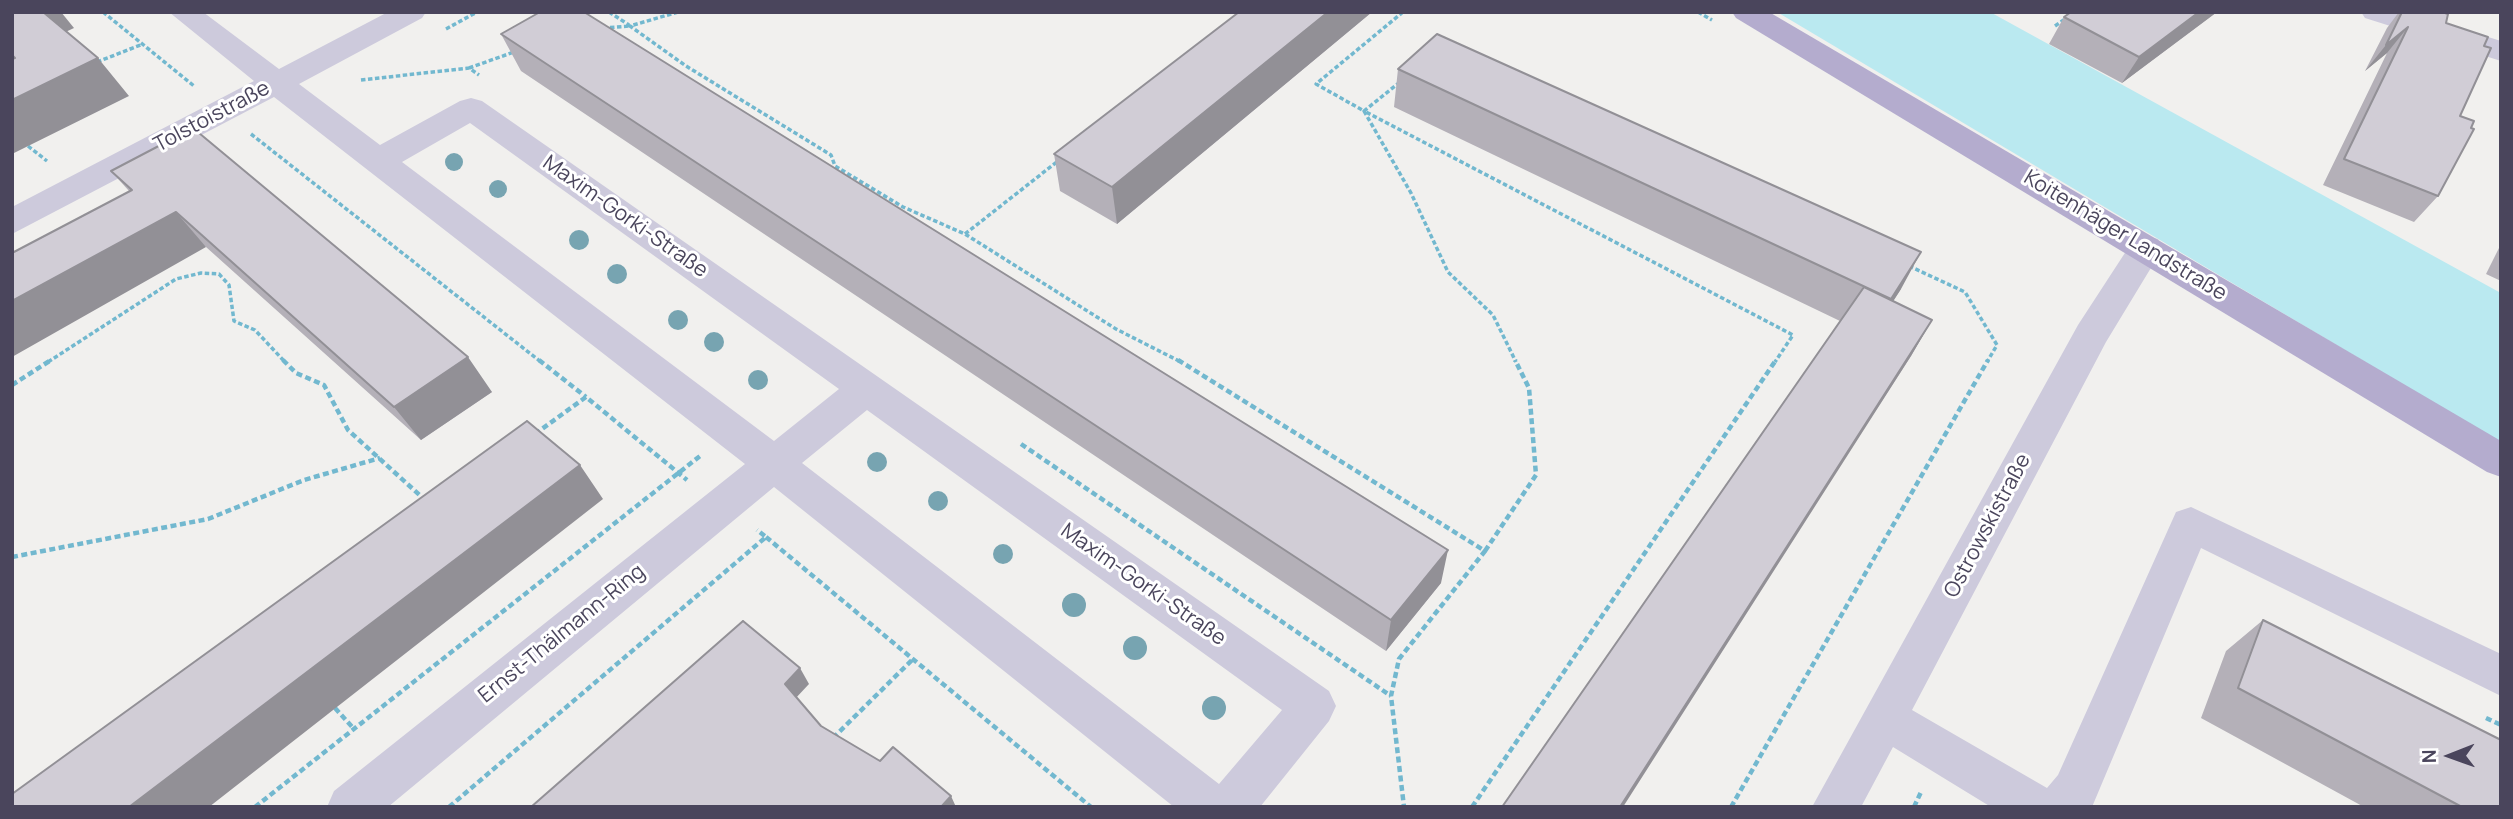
<!DOCTYPE html>
<html>
<head>
<meta charset="utf-8">
<style>
	body { margin:0 }
	#map { position:relative; width:2513px; height:819px; overflow:hidden; background:#f1f0ee; font-family:Manrope,sans-serif }
	canvas { display:block }
	.frame { position:absolute; inset:0; border:14px solid #4a455c; pointer-events:none }
	.north { position:absolute; left:2415px; top:721px; width:70px; height:70px; -webkit-text-stroke:5px #fff; paint-order:stroke; rotate:269deg; font-size:19px; font-weight:700; line-height:28px; text-align:center; color:#4a455c }
	.north::after { content:''; display:block; margin:auto; width:24px; height:32px; background:#4a455c; clip-path:polygon(50% 0,100% 100%,50% 72%,0 100%) }
</style>
</head>
<body>
<div id="map">
<canvas width="2513" height="819"></canvas>
<div class="frame"></div>
<div class="north">N</div>
</div>
<script>
const ctx = document.querySelector('canvas').getContext('2d');
ctx.lineJoin = 'round';
function paint(path, color) { ctx.fillStyle = color; ctx.fill(path, 'evenodd'); }
const poly = rows => new Path2D(rows.map(r => 'M' + r).join(''));
function strokePath(path, color, width, dash) { ctx.strokeStyle = color; ctx.lineWidth = width; ctx.lineCap = dash ? 'butt' : 'round'; ctx.setLineDash(dash || []); ctx.stroke(path); }
function drawText(font, color, halo, rows, align = 'center') {
  ctx.font = font + ' Manrope,sans-serif'; ctx.lineWidth = 6; ctx.setLineDash([]); ctx.textBaseline = 'middle'; ctx.strokeStyle = halo; ctx.fillStyle = color; for (const [text, x, y, turn = 0] of rows) {
    ctx.save(); ctx.translate(x, y); ctx.rotate((+turn || 0) * Math.PI / 180); ctx.textAlign = isNaN(turn) ? turn : align; if (halo) ctx.strokeText(text, 0, 0); ctx.fillText(text, 0, 0); ctx.restore();
  }
}
const green = poly([
	[1777,12,1990,12,2499,292,2501,443]
]);
const pathFar1 = poly([
	[103,12,194,86],
	[609,12,629,25],
	[678,12,630,26,686,66,831,155,835,166,903,207,965,234,1116,329,1181,362],
	[1403,12,1316,84,1364,111,1411,193,1448,272,1493,315,1516,362],
	[1698,12,1712,20],
	[2055,26,2075,12],
	[603,28,630,26],
	[446,29,477,12],
	[97,62,143,44],
	[469,68,514,52],
	[361,80,469,68,479,75],
	[1400,82,1364,111,1793,335,1775,362],
	[251,134,541,362],
	[28,146,47,161],
	[965,234,1058,161],
	[1909,266,1965,292,1997,345,1987,362],
	[48,362,176,279,201,273,219,274,229,285,234,321,255,330,285,362]
]);
const path = poly([
	[283,360,296,373,324,385,348,430,425,500],
	[539,360,586,397],
	[1178,360,1485,551,1399,659,1391,696,1404,807],
	[12,385,51,360],
	[535,434,586,397,687,480],
	[1021,444,1391,696],
	[766,537,1091,807],
	[1485,551,1536,475,1529,388,1515,360],
	[12,557,208,519,304,480,380,458],
	[335,708,354,729],
	[2486,718,2501,725],
	[833,738,913,659],
	[255,807,700,456],
	[449,807,766,537,757,530],
	[1472,807,1776,360],
	[1731,807,1988,360],
	[1914,807,1921,792]
]);
const minor = poly([
	[169,12,203,12,279,69,388,12,426,12,422,18,299,84,380,145,460,101,471,98,482,101,1329,691,1336,706,1329,721,1260,807,1174,807,774,487,388,807,327,807,334,791,745,464,274,97,12,234,12,207,254,81,169,12],
	[470,123,839,389,774,441,402,162,470,123],
	[867,410,1282,710,1219,784,802,463,867,410],
	[2361,12,2408,12,2501,41,2501,61,2365,18,2361,12],
	[2146,236,2158,239,2163,248,2106,342,1912,710,2047,788,2058,775,2176,512,2191,507,2501,654,2501,696,2201,548,2092,807,1991,807,1893,747,1861,807,1812,807,2078,325,2134,239,2146,236]
]);
const major = poly([
	[1732,12,1769,12,2501,441,2501,477,2487,472,1736,18,1732,12]
]);
const trees = [
	[454,162,9],
	[498,189,9],
	[579,240,10],
	[617,274,10],
	[678,320,10],
	[714,342,10],
	[758,380,10],
	[877,462,10],
	[938,501,10],
	[1003,554,10],
	[1074,605,12],
	[1135,648,12],
	[1214,708,12]
];
const wall = poly([
	[1239,12,1372,12,1117,224,1060,191,1054,154],
	[2217,12,2122,83,2049,44,2064,17],
	[2399,12,2442,12,2446,23,2460,116,2438,196,2414,222,2323,185,2387,53,2365,71,2387,28],
	[501,34,1441,583,1386,651,521,71],
	[1398,69,1901,289,1893,301,1932,320,1911,356,1850,450,1840,321,1394,107],
	[111,171,492,392,421,440,206,247,129,191],
	[2501,244,2501,281,2486,274],
	[2263,620,2501,807,2364,807,2201,718,2226,651]
]);
const shadedWall = poly([
	[37,12,61,12,74,28,57,36],
	[1328,12,1372,12,1117,224,1112,187],
	[2199,12,2217,12,2122,83,2139,57],
	[2408,27,2387,53,2365,71,2386,45],
	[98,58,129,96,12,154,12,100],
	[176,212,206,247,12,357,12,301],
	[1921,252,1901,289,1871,336,1891,299],
	[1932,320,1911,356,1623,807,1620,807],
	[468,357,492,392,421,440,394,407],
	[580,465,603,499,209,807,129,807],
	[1448,550,1441,583,1386,651,1391,620],
	[800,668,809,684,794,700,785,684],
	[951,796,956,807,941,807]
]);
const building = poly([
	[12,12,43,12,98,58,12,100,12,59,15,58,12,55,12,12],
	[540,12,584,12,1448,550,1391,620,501,34,540,12],
	[1239,12,1328,12,1112,187,1054,154,1239,12],
	[2071,12,2199,12,2139,57,2064,17,2071,12],
	[2402,12,2442,12,2448,14,2446,23,2488,37,2484,46,2491,48,2460,116,2474,121,2471,128,2474,129,2438,196,2344,159,2408,27,2386,45,2402,12],
	[1437,34,1921,252,1891,299,1398,69,1437,34],
	[193,128,468,357,394,407,176,212,12,301,12,253,132,190,111,171,193,128],
	[1864,287,1932,320,1620,807,1502,807,1864,287],
	[527,421,580,465,129,807,12,807,12,794,527,421],
	[2263,620,2501,740,2501,807,2462,807,2238,688,2263,620],
	[743,621,800,668,785,684,821,726,880,761,893,747,951,796,941,807,531,807,743,621]
]);
const streetNames = [
	["Tolstoistraße",212,117,-28],
	["Maxim-Gorki-Straße",625,217,35],
	["Koitenhäger Landstraße",2125,236,31],
	["Ostrowskistraße",1988,526,-62],
	["Maxim-Gorki-Straße",1143,585,35],
	["Ernst-Thälmann-Ring",562,634,-39]
];
paint(green, '#bae9f0');
strokePath(pathFar1, '#72b8cf', 3.5, [4.5, 2.5]);
strokePath(path, '#72b8cf', 4.5, [6, 3.5]);
paint(minor, '#cdcadc');
paint(major, '#b4acce');
ctx.fillStyle = '#77a4b1';
for (const [x, y, r] of trees) { ctx.beginPath(); ctx.arc(x, y, r, 0, 2 * Math.PI); ctx.fill(); }
paint(wall, '#b4b0b8');
paint(shadedWall, '#929096');
paint(building, '#d1cdd6');
strokePath(building, '#929096', 2);
drawText('21px', '#4a455c', '#fff', streetNames);
</script>
</body>
</html>
